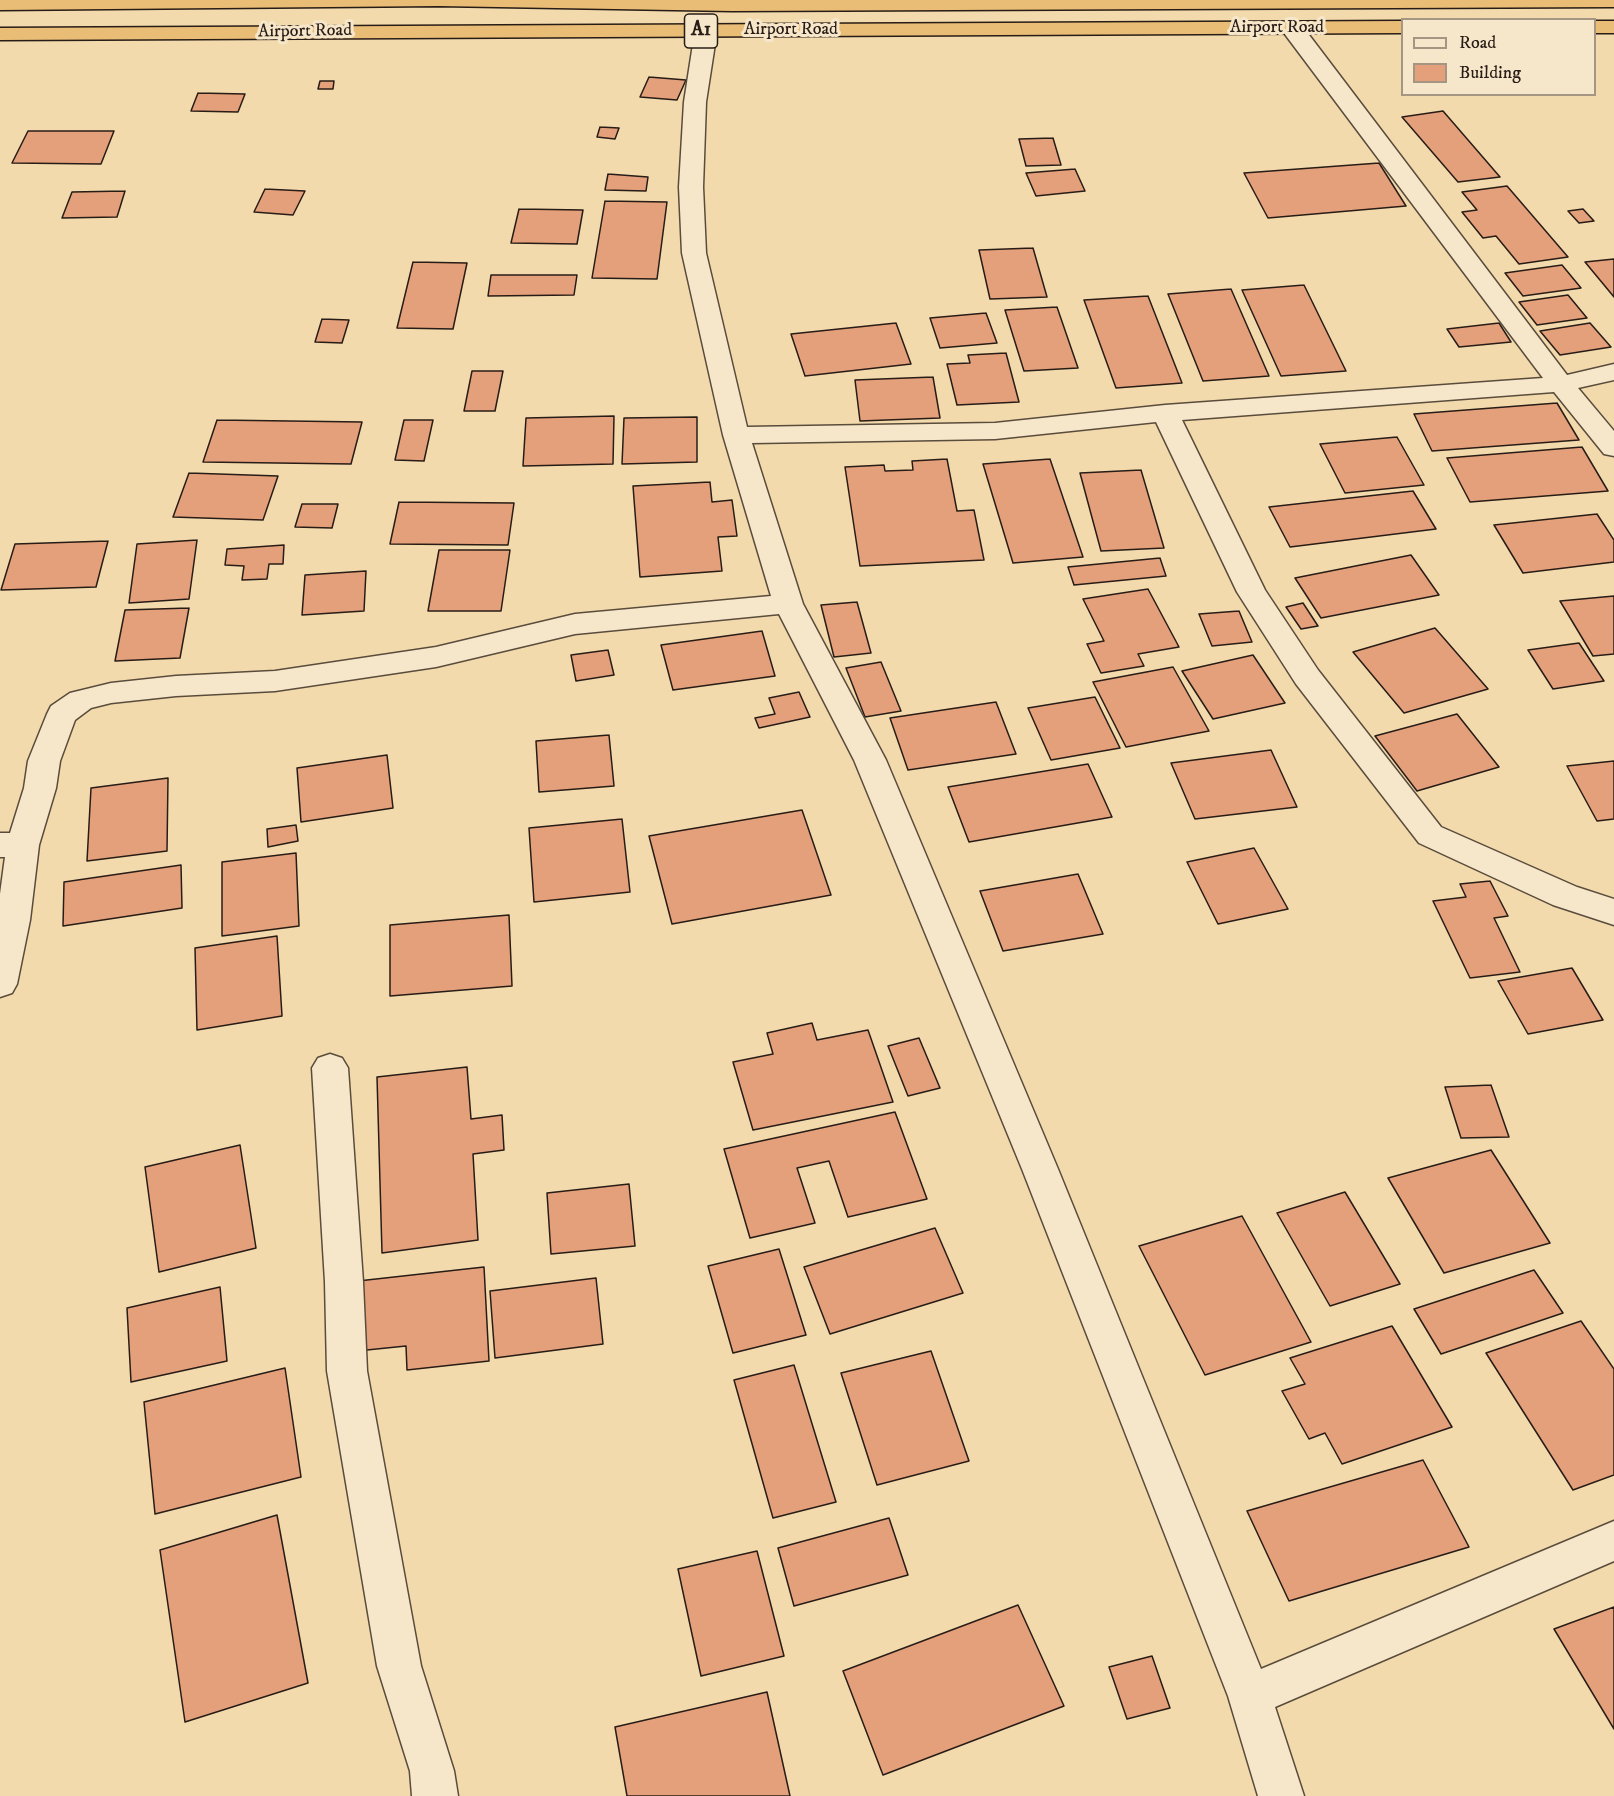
<!DOCTYPE html>
<html>
<head>
<meta charset="utf-8">
<style>
	body { margin:0 }
	#map { position:relative; width:1614px; height:1796px; overflow:hidden; background:#f2daad; font-family:"IM FELL DW Pica",serif }
	canvas { display:block }
	.legend { position:absolute; left:1401px; top:18px; width:195px; height:78px; box-sizing:border-box; background:#f7e7ca; border:2px solid #a49682; margin:0; padding:8px 10px; list-style:none; font-size:18px; color:#281c16 }
	.legend li { display:flex; align-items:center; gap:12px; height:30px }
	.legend b { width:30px; border:2px solid #a49682 }
</style>
</head>
<body>
<div id="map">
<canvas width="1614" height="1796"></canvas>
<ul class="legend">
<li><b style="height:8px;background:#f7e7ca"></b>Road</li>
<li><b style="height:16px;background:#e4a07b"></b>Building</li>
</ul>
</div>
<script>
const ctx = document.querySelector('canvas').getContext('2d');
ctx.lineJoin = 'round';
function paint(path, color) { ctx.fillStyle = color; ctx.fill(path, 'evenodd'); }
const poly = rows => new Path2D(rows.map(r => 'M' + r).join(''));
function strokePath(path, color, width, dash) { ctx.strokeStyle = color; ctx.lineWidth = width; ctx.lineCap = dash ? 'butt' : 'round'; ctx.setLineDash(dash || []); ctx.stroke(path); }
function drawText(font, color, halo, rows, align = 'center') {
  ctx.font = font + ' "IM FELL DW Pica",serif'; ctx.lineWidth = 6; ctx.setLineDash([]); ctx.textBaseline = 'middle'; ctx.strokeStyle = halo; ctx.fillStyle = color; for (const [text, x, y, turn = 0] of rows) {
    ctx.save(); ctx.translate(x, y); ctx.rotate((+turn || 0) * Math.PI / 180); ctx.textAlign = isNaN(turn) ? turn : align; if (halo) ctx.strokeText(text, 0, 0); ctx.fillText(text, 0, 0); ctx.restore();
  }
}
const building = poly([
	[649,77,686,80,677,100,640,97,649,77],
	[320,81,334,81,333,89,318,89,320,81],
	[198,93,245,94,238,112,191,111,198,93],
	[1443,111,1500,177,1458,182,1402,117,1443,111],
	[600,127,619,128,615,139,597,137,600,127],
	[28,131,114,131,101,164,12,163,28,131],
	[1053,138,1061,165,1026,166,1019,139,1053,138],
	[1379,163,1406,206,1268,218,1244,173,1379,163],
	[1075,169,1085,191,1036,196,1026,173,1075,169],
	[608,174,648,177,646,191,605,190,608,174],
	[1507,186,1568,257,1519,264,1496,236,1483,238,1462,212,1477,210,1462,192,1507,186],
	[265,189,305,191,293,215,254,212,265,189],
	[125,191,117,217,62,218,72,192,125,191],
	[605,201,667,202,657,279,592,278,605,201],
	[519,209,583,210,577,244,511,243,519,209],
	[1583,209,1594,221,1579,223,1568,211,1583,209],
	[1033,248,1047,297,990,299,979,250,1033,248],
	[1614,259,1614,297,1585,262,1614,259],
	[413,262,467,263,453,329,397,328,413,262],
	[1562,265,1581,288,1523,296,1505,273,1562,265],
	[491,275,577,275,574,295,488,296,491,275],
	[1304,285,1346,371,1281,376,1242,290,1304,285],
	[1231,289,1269,376,1203,381,1168,294,1231,289],
	[1568,295,1587,318,1537,325,1519,302,1568,295],
	[1148,296,1182,383,1116,388,1084,300,1148,296],
	[1057,307,1078,368,1024,371,1005,310,1057,307],
	[986,313,997,343,940,348,930,318,986,313],
	[322,319,349,320,342,343,315,342,322,319],
	[896,323,911,364,805,376,791,334,896,323],
	[1499,323,1511,342,1459,347,1447,329,1499,323],
	[1590,323,1611,347,1560,355,1540,331,1590,323],
	[1006,353,1019,402,957,405,947,364,970,363,968,355,1006,353],
	[472,371,503,371,495,411,464,411,472,371],
	[933,377,940,418,860,421,855,380,933,377],
	[1557,403,1579,440,1432,451,1414,414,1557,403],
	[614,416,613,464,523,466,526,418,614,416],
	[697,417,697,462,622,464,624,418,697,417],
	[217,420,362,422,351,464,203,462,217,420],
	[404,420,433,420,424,461,395,460,404,420],
	[1397,437,1424,485,1345,493,1320,444,1397,437],
	[1582,447,1608,491,1470,502,1447,458,1582,447],
	[947,459,957,511,974,510,984,560,860,566,845,467,884,465,885,471,913,470,912,461,947,459],
	[1050,459,1083,557,1013,563,983,464,1050,459],
	[1141,470,1164,548,1101,551,1080,473,1141,470],
	[189,473,278,476,263,520,173,517,189,473],
	[710,482,712,502,732,500,737,536,718,537,722,571,640,577,633,486,710,482],
	[1413,491,1436,529,1290,547,1269,507,1413,491],
	[399,502,514,503,508,545,390,544,399,502],
	[302,504,338,504,332,528,295,527,302,504],
	[1597,514,1614,540,1614,562,1523,573,1494,525,1597,514],
	[197,540,189,599,129,603,137,544,197,540],
	[108,541,96,587,1,590,15,544,108,541],
	[284,545,283,564,269,564,267,579,242,580,244,566,225,565,227,549,284,545],
	[439,550,510,550,501,611,428,611,439,550],
	[1411,555,1439,595,1321,618,1295,578,1411,555],
	[1160,558,1166,576,1074,585,1068,567,1160,558],
	[366,571,364,611,302,615,305,575,366,571],
	[1148,589,1179,647,1138,654,1144,666,1101,673,1087,644,1104,641,1083,599,1148,589],
	[1614,596,1614,654,1593,656,1560,601,1614,596],
	[857,602,871,653,834,657,821,605,857,602],
	[1303,603,1318,626,1301,629,1286,607,1303,603],
	[189,608,180,658,115,661,125,610,189,608],
	[1239,611,1252,642,1212,646,1199,614,1239,611],
	[1435,628,1488,689,1404,713,1353,652,1435,628],
	[762,631,775,676,673,690,661,645,762,631],
	[1579,643,1604,681,1553,689,1528,650,1579,643],
	[608,650,614,675,576,681,571,655,608,650],
	[1253,655,1285,703,1213,719,1182,671,1253,655],
	[881,662,901,711,865,717,846,668,881,662],
	[1173,667,1209,731,1126,747,1093,682,1173,667],
	[799,692,810,717,759,728,755,718,775,714,769,698,799,692],
	[1095,697,1120,748,1051,760,1028,708,1095,697],
	[996,702,1016,754,908,770,890,718,996,702],
	[1457,714,1499,767,1417,791,1375,736,1457,714],
	[609,735,614,786,539,792,536,741,609,735],
	[1271,750,1297,807,1195,819,1171,763,1271,750],
	[387,755,393,808,301,822,297,768,387,755],
	[1614,761,1614,819,1597,821,1567,766,1614,761],
	[1088,764,1112,817,969,842,948,787,1088,764],
	[168,778,167,851,87,861,91,788,168,778],
	[802,810,831,895,672,924,649,836,802,810],
	[622,819,630,892,534,902,529,828,622,819],
	[296,825,298,841,268,847,267,829,296,825],
	[1254,848,1288,909,1218,924,1187,862,1254,848],
	[296,853,299,926,222,936,222,862,296,853],
	[181,865,182,908,63,926,64,882,181,865],
	[1078,874,1103,934,1003,951,980,891,1078,874],
	[1490,881,1508,916,1494,918,1520,972,1470,978,1433,901,1466,897,1460,884,1490,881],
	[509,915,512,986,390,996,390,925,509,915],
	[277,936,282,1016,197,1030,195,948,277,936],
	[1572,968,1603,1020,1528,1034,1498,981,1572,968],
	[812,1023,817,1040,868,1030,893,1102,753,1130,733,1062,773,1054,767,1033,812,1023],
	[919,1038,940,1088,908,1096,888,1046,919,1038],
	[467,1067,471,1119,502,1115,504,1150,473,1154,478,1240,382,1253,377,1077,467,1067],
	[1491,1085,1509,1137,1461,1138,1445,1087,1491,1085],
	[895,1112,927,1199,848,1217,829,1161,797,1168,815,1223,750,1238,724,1149,895,1112],
	[240,1145,256,1248,159,1272,145,1167,240,1145],
	[1491,1150,1550,1243,1444,1273,1388,1178,1491,1150],
	[629,1184,635,1246,551,1254,547,1193,629,1184],
	[1345,1192,1400,1284,1330,1306,1277,1213,1345,1192],
	[1242,1216,1311,1342,1205,1375,1139,1246,1242,1216],
	[935,1228,963,1293,830,1334,804,1267,935,1228],
	[779,1249,806,1335,733,1353,708,1266,779,1249],
	[484,1267,489,1361,407,1370,406,1346,357,1351,358,1281,484,1267],
	[1534,1270,1563,1313,1441,1354,1414,1309,1534,1270],
	[596,1278,603,1344,495,1358,490,1291,596,1278],
	[220,1287,227,1361,131,1382,127,1308,220,1287],
	[1581,1321,1614,1369,1614,1475,1573,1490,1486,1353,1581,1321],
	[1392,1326,1452,1427,1342,1464,1325,1433,1309,1439,1282,1391,1305,1384,1290,1358,1392,1326],
	[931,1351,969,1461,877,1485,841,1373,931,1351],
	[794,1365,836,1502,773,1518,734,1380,794,1365],
	[285,1368,301,1477,155,1514,144,1402,285,1368],
	[1423,1460,1469,1547,1289,1601,1247,1511,1423,1460],
	[277,1515,308,1683,185,1722,160,1550,277,1515],
	[889,1518,908,1575,794,1606,778,1548,889,1518],
	[757,1551,784,1656,701,1676,678,1569,757,1551],
	[1018,1605,1064,1706,883,1775,843,1671,1018,1605],
	[1614,1607,1614,1729,1554,1629,1614,1607],
	[1152,1656,1170,1708,1127,1719,1109,1667,1152,1656],
	[767,1692,790,1796,627,1796,615,1727,767,1692]
]);
const street = poly([
	[1292,22,1300,23,1567,375,1614,364,1614,380,1578,388,1614,431,1614,456,1604,454,1554,392,1182,420,1265,590,1318,670,1441,827,1577,887,1614,899,1614,925,1553,905,1419,843,1296,684,1237,592,1156,422,995,439,752,443,803,604,886,760,1058,1169,1261,1669,1614,1521,1614,1561,1275,1707,1304,1796,1258,1796,1228,1696,1022,1169,854,760,779,614,575,634,436,667,275,691,176,696,111,703,91,708,75,720,60,761,56,788,39,845,30,920,17,984,12,993,0,997,0,894,5,857,0,857,0,833,10,833,24,788,28,761,47,714,51,706,70,693,111,683,176,676,275,671,436,647,575,614,771,596,723,435,682,253,679,187,684,102,695,31,698,26,706,25,714,26,717,31,706,102,703,187,706,253,747,427,995,423,1165,405,1543,378,1284,33,1281,28,1284,23,1292,22],
	[330,1054,342,1058,348,1068,363,1282,367,1371,421,1666,454,1771,458,1796,412,1796,410,1771,377,1666,327,1371,325,1282,312,1068,318,1058,330,1054]
]);
const highway = poly([
	[0,0,1614,0,1614,7,732,11,439,6,0,10,0,0],
	[1402,21,1402,33,0,40,0,28,1402,21],
	[1594,21,1614,21,1614,33,1594,33,1594,21]
]);
const farStreetnames = [
	["Airport Road",1277,28],
	["Airport Road",791,30],
	["Airport Road",305,32,-1]
];
const shields = [
	[701,31,33]
];
const shieldNames = [
	["A1",701,31]
];
paint(building, '#e4a07b');
strokePath(building, '#281c16', 1.5);
strokePath(street, '#5a4c3c', 3);
strokePath(highway, '#281c16', 3);
paint(street, '#f7e7ca');
paint(highway, '#e9bd76');
drawText('18px', '#281c16', '#f7e7ca', farStreetnames);
for (const [x, y, w] of shields) { const box = new Path2D(); box.roundRect(x - w / 2, y - 17, w, 34, 4.5); ctx.fillStyle = '#f7e7ca'; ctx.fill(box); strokePath(box, '#281c16', 1.5); }
drawText('bold 20px', '#281c16', null, shieldNames);
</script>
</body>
</html>
